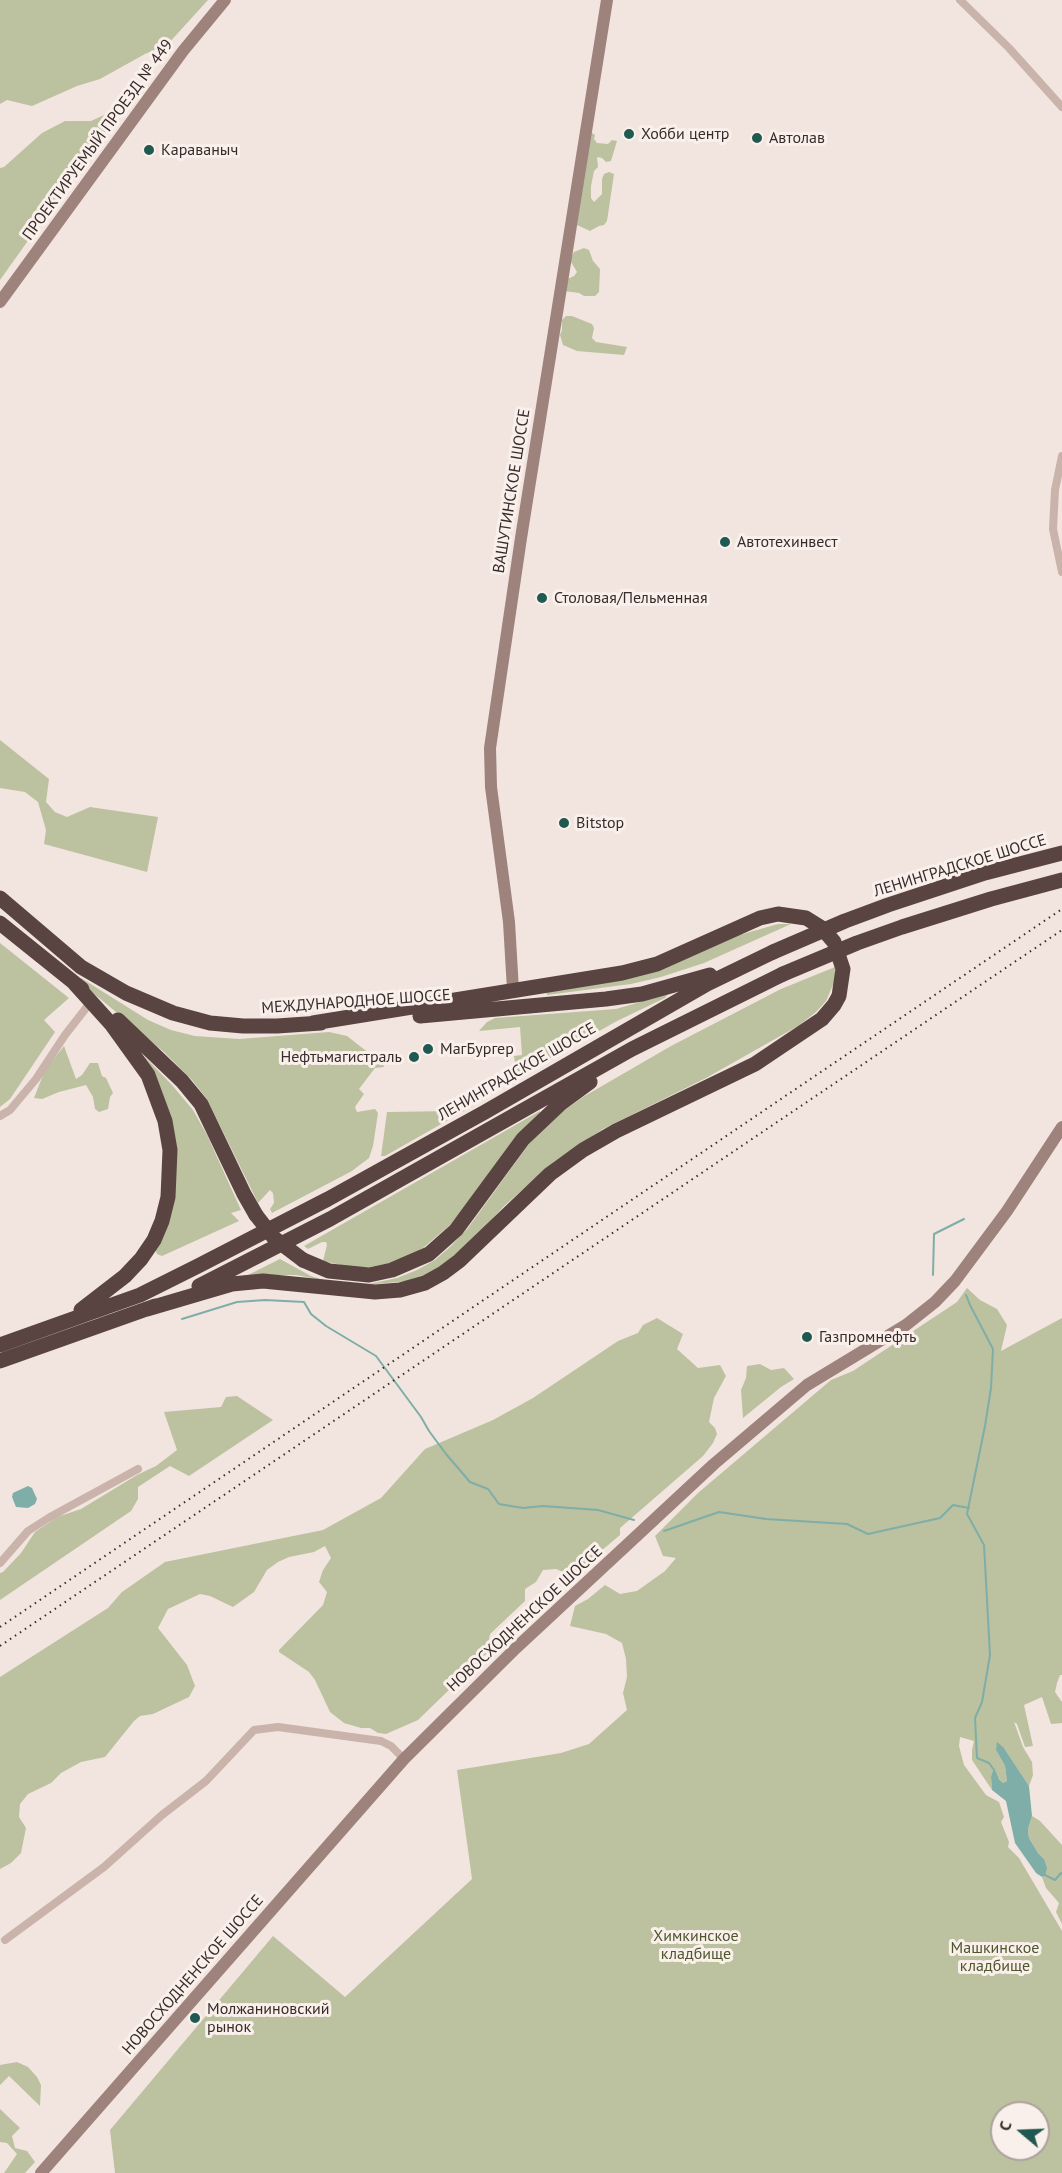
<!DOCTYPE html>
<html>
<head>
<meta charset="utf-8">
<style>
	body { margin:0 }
	#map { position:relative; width:1062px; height:2173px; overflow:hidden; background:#f2e5df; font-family:"PT Sans",sans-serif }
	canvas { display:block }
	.north { position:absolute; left:990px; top:2101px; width:60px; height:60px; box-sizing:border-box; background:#faf0eb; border:2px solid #aca29e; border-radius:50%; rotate:289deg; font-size:16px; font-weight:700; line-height:24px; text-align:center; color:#382c2a }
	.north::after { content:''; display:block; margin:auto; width:21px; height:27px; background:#205951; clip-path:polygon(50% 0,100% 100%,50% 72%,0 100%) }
</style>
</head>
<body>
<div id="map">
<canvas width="1062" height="2173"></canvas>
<div class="north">С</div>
</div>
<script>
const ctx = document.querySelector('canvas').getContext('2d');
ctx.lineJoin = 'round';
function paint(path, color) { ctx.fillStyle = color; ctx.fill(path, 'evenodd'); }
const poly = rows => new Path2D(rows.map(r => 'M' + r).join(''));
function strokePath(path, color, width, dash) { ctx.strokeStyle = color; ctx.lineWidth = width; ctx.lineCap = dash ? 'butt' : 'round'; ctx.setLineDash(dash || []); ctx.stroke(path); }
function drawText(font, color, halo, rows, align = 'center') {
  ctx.font = font + ' "PT Sans",sans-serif'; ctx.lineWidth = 6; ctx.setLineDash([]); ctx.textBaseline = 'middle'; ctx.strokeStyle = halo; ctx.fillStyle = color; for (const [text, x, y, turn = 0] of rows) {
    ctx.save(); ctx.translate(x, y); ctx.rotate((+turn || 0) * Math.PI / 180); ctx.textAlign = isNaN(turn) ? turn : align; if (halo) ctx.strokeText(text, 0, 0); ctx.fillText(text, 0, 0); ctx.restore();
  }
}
const green = poly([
	[0,0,208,0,168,44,145,54,100,79,77,86,32,106,7,100,0,104],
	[115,110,109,127,0,280,0,168,4,167,42,133,65,121,91,121],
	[592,133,595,135,594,139,597,143,608,144,612,140,617,141,611,161,606,162,602,158,597,157,598,167,594,171,591,186,591,198,594,202,602,194,602,179,604,174,609,172,614,174,607,221,604,225,599,226,590,231,577,225,589,135],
	[584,248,589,250,593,261,600,269,599,292,595,296,584,296,579,293,564,291,565,280,574,276,577,272,571,262,571,257,574,252],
	[566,316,572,316,592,324,594,328,592,338,596,342,627,347,624,355,577,351,563,345,560,335,562,330,562,320],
	[0,740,49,779,46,802,55,812,67,817,90,807,158,817,147,872,44,844,46,830,38,802,25,792,0,788],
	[778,924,791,924,704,963,661,977,631,984,547,995,546,990],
	[0,943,69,998,44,1020,55,1032,10,1099,0,1107],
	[835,967,835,980,826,1001,816,1012,798,1026,706,1078,603,1129,555,1161,503,1207,480,1233,443,1265,426,1275,408,1281,364,1285,397,1278,417,1270,435,1260,451,1246,468,1228,531,1141,556,1116,583,1097,671,1046,781,989],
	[81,978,148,1020,171,1030,195,1036,239,1039,329,1032,347,1036,383,1064,384,1067,375,1068,359,1089,364,1094,355,1107,357,1112,375,1109,378,1113,373,1146,369,1158,352,1171,272,1213,270,1209,274,1203,273,1193,270,1190,258,1203,207,1099,192,1080,164,1052,80,982],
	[668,994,665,998,617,1021,517,1077,514,1056,522,1055,520,1027,479,1031,487,1022,495,1018,616,1009],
	[64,1046,76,1079,82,1075,90,1063,98,1063,102,1076,106,1078,113,1093,110,1097,108,1109,99,1112,95,1109,93,1097,86,1085,59,1092,42,1099,34,1098,45,1070],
	[144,1056,172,1085,193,1110,207,1135,241,1210,231,1213,239,1221,162,1256,157,1254,155,1249,171,1117,155,1075],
	[466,1104,473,1106,385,1156,381,1156,387,1112,453,1111],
	[540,1111,540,1113,450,1225,423,1248,408,1257,391,1263,370,1267,350,1267,323,1261,327,1245,326,1242,322,1242,308,1249,304,1246],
	[280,1259,311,1276,327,1281,296,1275,248,1275],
	[967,1288,980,1300,997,1309,1007,1325,1001,1351,1062,1318,1062,1675,1060,1675,1057,1683,1055,1692,1062,1702,1062,1723,1051,1724,1042,1697,1024,1705,1033,1746,1025,1747,1017,1724,1014,1722,1023,1747,1032,1762,1033,1775,1029,1786,1004,1748,996,1750,1005,1766,1007,1781,1003,1783,996,1775,991,1777,992,1790,972,1760,972,1750,974,1741,960,1737,959,1746,964,1765,986,1795,999,1802,1004,1817,1001,1822,1009,1842,1008,1847,1019,1858,1062,1931,1062,2173,115,2173,110,2130,273,1936,345,1997,472,1879,457,1770,561,1753,589,1744,627,1710,623,1693,627,1677,626,1659,622,1643,606,1634,570,1626,575,1606,588,1599,605,1585,620,1594,637,1591,665,1571,676,1558,663,1556,655,1536,698,1493,831,1380,853,1371,957,1302],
	[1002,2113,1038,2113,1038,2149,1002,2149],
	[657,1318,683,1334,677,1349,698,1368,720,1365,726,1376,714,1398,709,1422,715,1428,717,1434,713,1443,703,1456,620,1528,620,1535,575,1573,568,1574,556,1569,543,1570,536,1582,525,1589,525,1601,490,1634,486,1654,418,1720,386,1734,378,1733,370,1728,361,1728,344,1723,330,1712,315,1680,309,1672,279,1652,279,1650,323,1605,327,1592,319,1582,323,1570,331,1558,325,1546,314,1552,289,1557,278,1562,267,1570,254,1592,233,1607,210,1596,200,1594,168,1609,158,1628,187,1665,195,1686,189,1697,153,1714,140,1716,134,1721,105,1757,81,1762,61,1773,51,1783,28,1794,20,1804,19,1817,26,1828,21,1853,11,1863,0,1869,0,1677,108,1608,122,1592,165,1562,323,1530,381,1498,425,1449,493,1420,533,1398,618,1341,638,1333,643,1325],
	[760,1364,771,1370,784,1368,794,1379,781,1387,743,1418,741,1390,746,1378,747,1366],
	[237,1396,273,1420,189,1476,170,1466,138,1487,138,1499,131,1511,0,1600,0,1573,3,1572,21,1553,35,1532,57,1517,81,1509,137,1475,156,1466,177,1450,164,1412,221,1407,226,1397],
	[1032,1816,1040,1821,1062,1845,1062,1924,1056,1912,1059,1903,1046,1888,1042,1877,1045,1876,1044,1859,1038,1853,1029,1838,1028,1829],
	[17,2062,28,2067,37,2077,41,2085,40,2106,9,2076,0,2085,0,2065],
	[0,2109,20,2128,12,2136,15,2148,27,2151,35,2162,25,2173,4,2173,17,2154,7,2143,0,2142]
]);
const water = poly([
	[28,1486,32,1488,37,1499,35,1504,28,1508,16,1507,12,1497,13,1493],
	[997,1742,1004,1748,1029,1786,1032,1816,1028,1829,1029,1838,1038,1853,1044,1859,1047,1868,1045,1876,1042,1877,1036,1873,1015,1843,1006,1801,992,1790,991,1777,994,1768,999,1779,1003,1783,1007,1781,1005,1766,996,1750]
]);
const stream = poly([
	[933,1275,934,1234,964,1219],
	[966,1295,970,1305,993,1349,991,1388,985,1426,967,1514,984,1545,990,1655,982,1702,975,1718,977,1758,989,1763,994,1770],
	[182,1319,237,1302,265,1300,304,1302,311,1314,326,1326,376,1356,421,1417,429,1431,446,1454,470,1482,488,1489,499,1504,523,1508,543,1506,598,1510,634,1520],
	[664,1531,719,1512,766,1519,847,1524,868,1534,940,1518,953,1505,969,1508],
	[1043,1874,1055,1880,1061,1873,1062,1874]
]);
const street = poly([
	[960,0,1009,48,1062,107],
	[1062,456,1055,490,1053,529,1062,572],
	[0,1116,10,1110,36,1079,65,1035,90,1003],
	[0,1563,28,1531,50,1517,138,1469],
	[5,1940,104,1867,162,1815,206,1781,254,1730,278,1727,381,1741,391,1746,404,1759]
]);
const secondary = poly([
	[0,302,183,51,225,0],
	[513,990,509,922,491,787,490,748,521,538,607,0],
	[41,2173,404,1759,516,1648,714,1464,807,1385,906,1325,935,1302,955,1281,1007,1211,1062,1127]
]);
const highway = poly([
	[0,898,81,967,126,993,173,1013,210,1023,243,1026,277,1026,321,1023],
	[0,923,82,989],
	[75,984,112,1025,148,1075,165,1121,170,1150,168,1197,162,1221,154,1240,141,1259,125,1276,81,1310],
	[420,1016,606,999,642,994,710,975],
	[118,1020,182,1081,201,1104,244,1194,256,1215],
	[303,1260,329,1271,369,1275,392,1270,429,1254,456,1230,523,1139,560,1104,590,1082],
	[199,1286,330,1219,632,1049,783,974],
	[147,1309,232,1284,263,1281,375,1292,400,1290,425,1283,443,1273,459,1261,550,1174,583,1150,616,1131,755,1064,822,1019,834,1005,839,996,843,969,834,942,822,928,806,918,778,914,760,918,657,964,622,973,313,1023],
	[0,1345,140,1295,198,1266,328,1199,485,1112,707,984,773,952],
	[0,1361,155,1306]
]);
const rail = poly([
	[0,1627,1062,909],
	[0,1646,1062,930]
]);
const highwayBridge = poly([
	[773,952,845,921,888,905,985,873,1062,853],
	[783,974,857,943,902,927,991,899,1062,880],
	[256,1215,274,1238,303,1260]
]);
const markers = [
	[629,134,6,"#205951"],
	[757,138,6,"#205951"],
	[149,150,6,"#205951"],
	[725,542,6,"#205951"],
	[542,598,6,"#205951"],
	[564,823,6,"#205951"],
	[428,1049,6,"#205951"],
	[414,1057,6,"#205951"],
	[807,1337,6,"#205951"],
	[195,2018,6,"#205951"]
];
const poiNames = [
	["Хобби центр",641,134],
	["Автолав",769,138],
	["Караваныч",161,150],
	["Автотехинвест",737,542],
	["Столовая/Пельменная",554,598],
	["Bitstop",576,823],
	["МагБургер",440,1049],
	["Нефтьмагистраль",402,1057,"right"],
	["Газпромнефть",819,1337],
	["Молжаниновский",207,2009],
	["рынок",207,2027]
];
const streetNames = [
	["ПРОЕКТИРУЕМЫЙ ПРОЕЗД № 449",98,140,-54],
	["ВАШУТИНСКОЕ ШОССЕ",512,491,-81],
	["ЛЕНИНГРАДСКОЕ ШОССЕ",960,866,-17],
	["МЕЖДУНАРОДНОЕ ШОССЕ",356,1002,-4],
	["ЛЕНИНГРАДСКОЕ ШОССЕ",517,1072,-30],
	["НОВОСХОДНЕНСКОЕ ШОССЕ",525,1619,-43],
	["НОВОСХОДНЕНСКОЕ ШОССЕ",193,1975,-49]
];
const parkNames = [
	["Химкинское",696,1936],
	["кладбище",696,1954],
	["Машкинское",995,1948],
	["кладбище",995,1966]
];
paint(green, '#bcc19f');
paint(water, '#7eaea7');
strokePath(stream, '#7eaea7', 2);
strokePath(street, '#cab3ab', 8);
strokePath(secondary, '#9e827c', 12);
strokePath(highway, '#594441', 15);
strokePath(rail, '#382c2a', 2, [1.5, 4.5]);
strokePath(highwayBridge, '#594441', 15);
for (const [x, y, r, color] of markers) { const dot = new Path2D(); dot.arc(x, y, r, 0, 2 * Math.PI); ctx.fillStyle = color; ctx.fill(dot); strokePath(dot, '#faf0eb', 2); }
drawText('16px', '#382c2a', '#faf0eb', poiNames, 'left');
drawText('16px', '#382c2a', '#faf0eb', streetNames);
drawText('16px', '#4f562e', '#faf0eb', parkNames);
</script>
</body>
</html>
